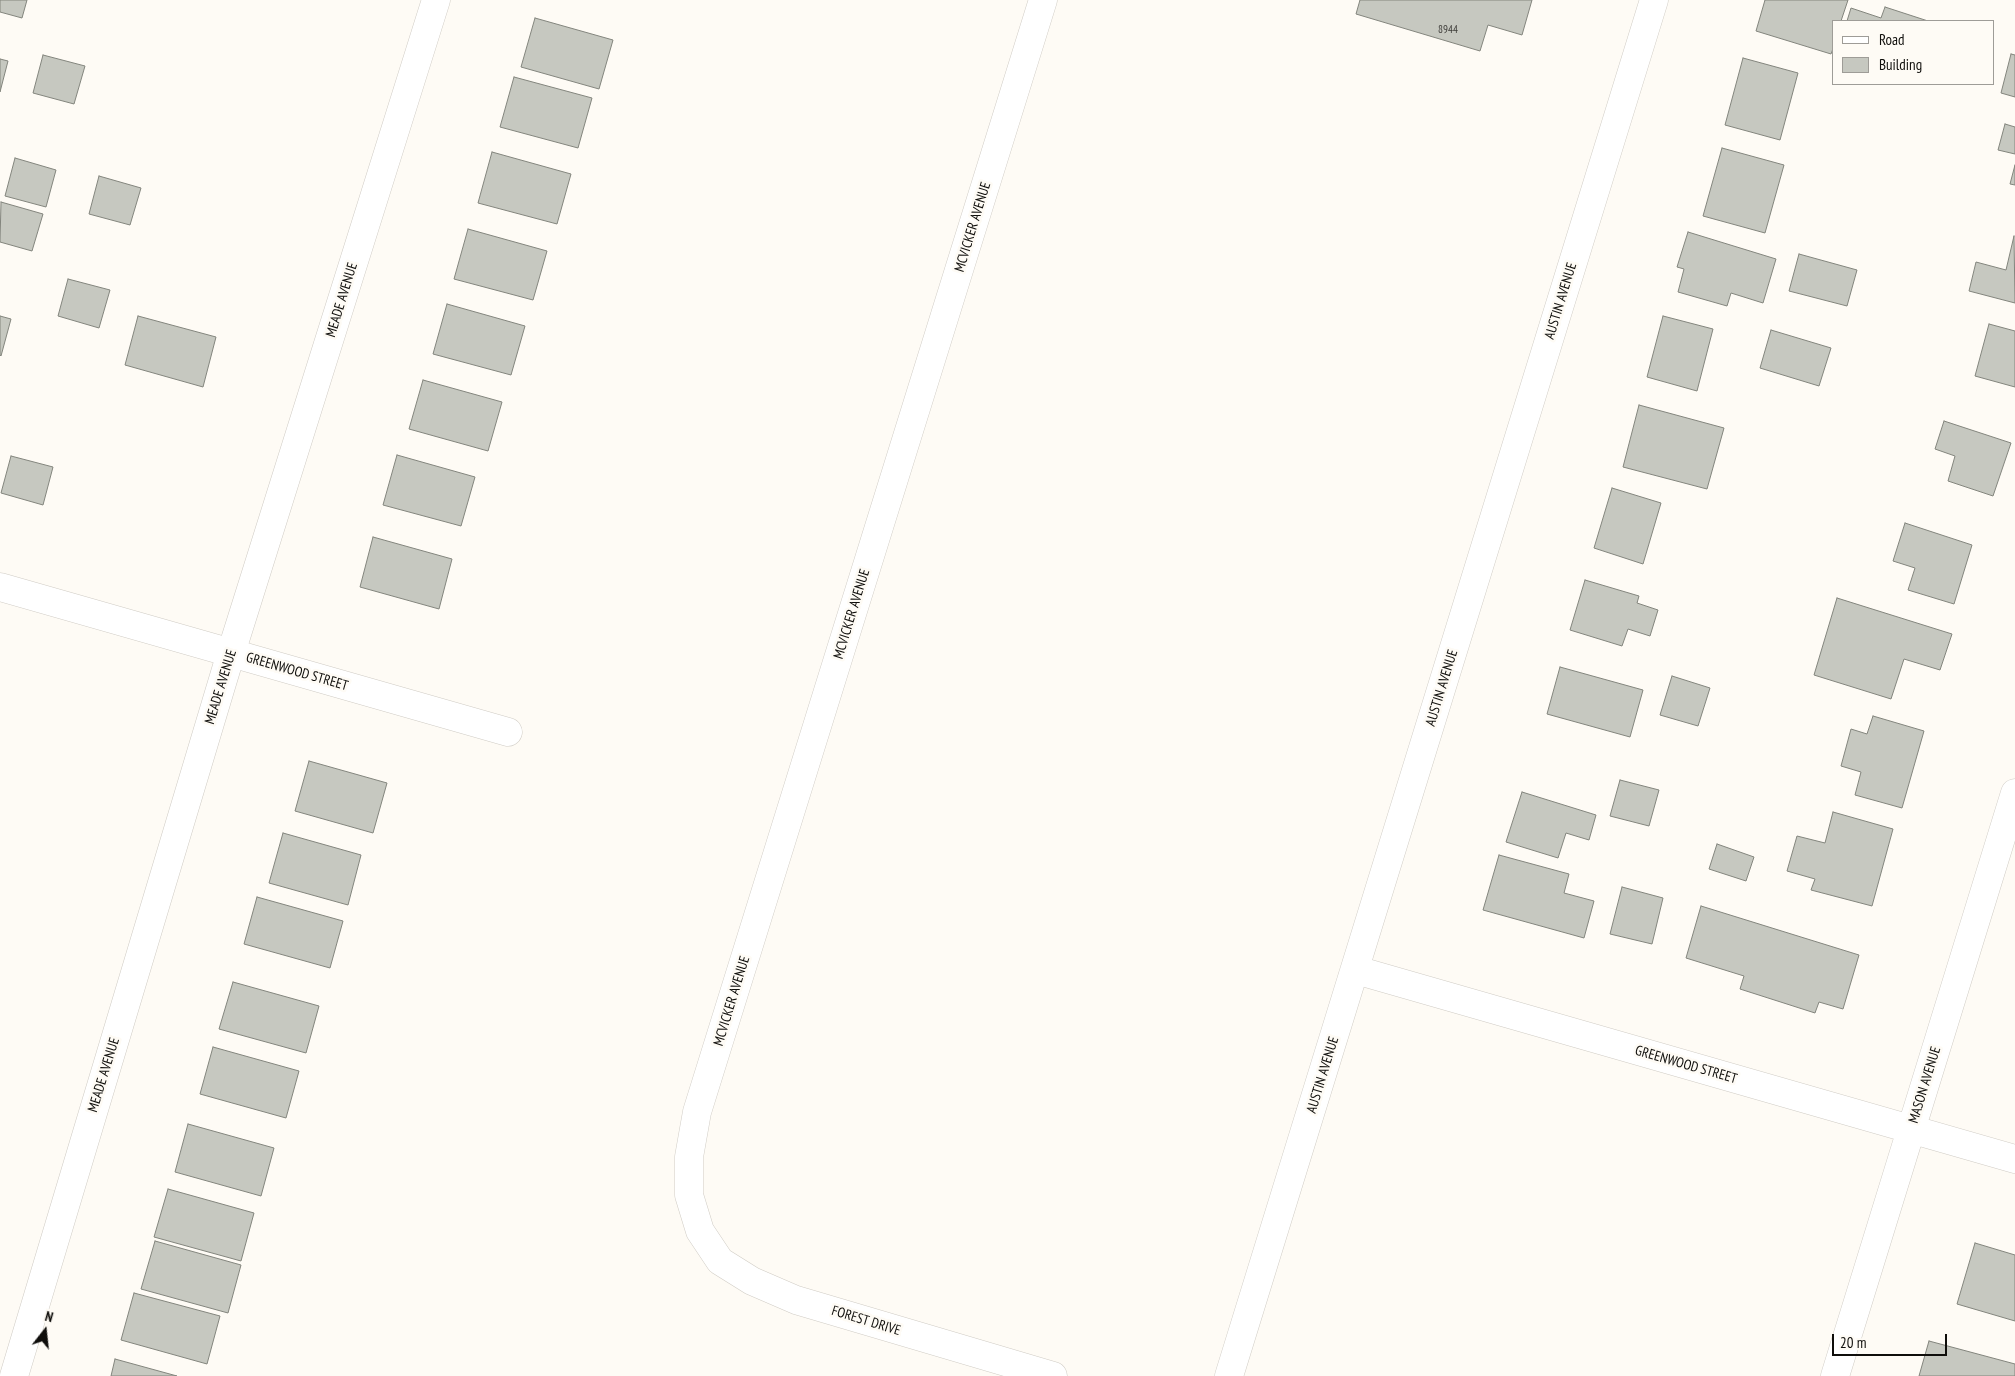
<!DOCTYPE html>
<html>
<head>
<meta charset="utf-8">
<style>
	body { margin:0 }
	#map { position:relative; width:2015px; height:1376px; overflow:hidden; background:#fefbf5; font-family:"PT Sans Narrow",sans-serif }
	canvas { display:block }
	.legend { position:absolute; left:1832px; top:20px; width:162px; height:65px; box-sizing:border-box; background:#fefbf5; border:1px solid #9e9c97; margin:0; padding:6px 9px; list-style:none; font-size:15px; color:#0f0e0b }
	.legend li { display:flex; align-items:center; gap:10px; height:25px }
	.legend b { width:25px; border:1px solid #9e9c97 }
	.north { position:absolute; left:20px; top:1306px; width:50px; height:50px; -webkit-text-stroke:4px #fefbf5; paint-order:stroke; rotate:16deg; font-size:14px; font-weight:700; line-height:20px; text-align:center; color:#0f0e0b }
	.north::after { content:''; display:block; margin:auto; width:18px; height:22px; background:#0f0e0b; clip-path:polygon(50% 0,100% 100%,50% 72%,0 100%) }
	.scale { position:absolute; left:1832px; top:1334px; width:115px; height:22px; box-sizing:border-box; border:2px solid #0f0e0b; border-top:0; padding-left:6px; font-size:15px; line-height:18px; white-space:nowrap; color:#0f0e0b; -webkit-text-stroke:4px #fefbf5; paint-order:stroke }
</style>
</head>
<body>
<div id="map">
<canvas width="2015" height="1376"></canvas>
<ul class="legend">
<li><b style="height:6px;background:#fff"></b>Road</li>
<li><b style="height:14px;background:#c6c8c0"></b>Building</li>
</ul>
<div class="north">N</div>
<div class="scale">20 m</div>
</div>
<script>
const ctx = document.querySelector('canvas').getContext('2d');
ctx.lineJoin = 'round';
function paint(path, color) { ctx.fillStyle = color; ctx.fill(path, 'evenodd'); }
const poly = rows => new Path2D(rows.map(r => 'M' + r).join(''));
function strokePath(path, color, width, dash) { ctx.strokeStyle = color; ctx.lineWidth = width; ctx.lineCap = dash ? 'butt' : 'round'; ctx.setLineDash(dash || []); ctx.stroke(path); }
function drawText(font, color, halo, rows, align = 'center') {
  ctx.font = font + ' "PT Sans Narrow",sans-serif'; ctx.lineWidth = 5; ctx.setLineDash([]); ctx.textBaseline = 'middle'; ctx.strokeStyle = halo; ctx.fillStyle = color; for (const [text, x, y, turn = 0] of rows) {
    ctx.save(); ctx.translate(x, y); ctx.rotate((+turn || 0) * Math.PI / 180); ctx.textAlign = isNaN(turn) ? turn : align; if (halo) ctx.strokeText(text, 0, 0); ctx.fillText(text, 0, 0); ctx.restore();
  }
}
const building = poly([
	[0,0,27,0,22,18,0,12,0,0],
	[1360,0,1532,0,1522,35,1488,25,1480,51,1356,14,1360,0],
	[1765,0,1848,0,1841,21,1834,21,1834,46,1831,54,1756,31,1765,0],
	[1885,7,1928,21,1847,21,1851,8,1881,18,1885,7],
	[535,18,613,40,599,89,521,67,535,18],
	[2011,54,2015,55,2015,97,2001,93,2011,54],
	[43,55,85,66,74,104,33,93,43,55],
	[1743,58,1798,73,1780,140,1725,125,1743,58],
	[0,59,8,61,0,92,0,59],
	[514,77,592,98,578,148,500,127,514,77],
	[2005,124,2015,127,2015,154,1998,150,2005,124],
	[1722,148,1784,165,1765,233,1703,216,1722,148],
	[492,152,571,174,557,224,478,203,492,152],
	[15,158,56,170,46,207,5,196,15,158],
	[2015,165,2015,185,2010,184,2015,165],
	[99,176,141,188,130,225,89,214,99,176],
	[1,202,43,214,32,251,0,242,1,202],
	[468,229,547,251,533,300,454,279,468,229],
	[1688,232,1776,259,1763,303,1731,293,1727,306,1678,292,1684,269,1677,267,1688,232],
	[2014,236,2015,303,1969,291,1976,262,2006,270,2014,236],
	[1799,254,1857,270,1847,306,1789,291,1799,254],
	[68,279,110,290,99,328,58,316,68,279],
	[447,304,525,326,511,375,433,354,447,304],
	[0,316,11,319,1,356,0,355,0,316],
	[138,316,216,337,203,387,125,365,138,316],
	[1663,316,1713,329,1697,391,1647,377,1663,316],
	[1989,324,2015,331,2015,387,1975,376,1989,324],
	[1771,330,1831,348,1819,386,1760,368,1771,330],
	[423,380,502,402,488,451,409,429,423,380],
	[1639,405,1724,428,1707,489,1623,467,1639,405],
	[1944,421,2011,443,1993,496,1948,481,1955,456,1935,449,1944,421],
	[397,455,475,477,461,526,383,505,397,455],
	[11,456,53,467,43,505,1,493,11,456],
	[1612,488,1661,503,1643,564,1594,548,1612,488],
	[1905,523,1972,545,1954,604,1908,590,1915,568,1893,561,1905,523],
	[373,537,452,559,439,609,360,587,373,537],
	[1585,580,1639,596,1637,603,1658,610,1650,636,1628,629,1622,646,1570,630,1585,580],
	[1837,598,1952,634,1940,670,1904,659,1891,699,1814,675,1837,598],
	[1560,667,1643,690,1630,737,1547,714,1560,667],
	[1672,676,1710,688,1698,726,1660,715,1672,676],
	[1873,716,1924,731,1902,808,1855,795,1861,772,1841,766,1851,729,1867,734,1873,716],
	[309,761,387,783,373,833,295,811,309,761],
	[1620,780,1659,790,1649,826,1610,816,1620,780],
	[1522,792,1596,815,1589,840,1566,833,1558,858,1506,842,1522,792],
	[1833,812,1893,829,1872,906,1811,890,1815,879,1787,871,1797,836,1825,843,1833,812],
	[283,833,361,855,348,905,269,883,283,833],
	[1717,844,1754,857,1746,881,1709,869,1717,844],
	[1499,855,1569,874,1564,893,1594,901,1584,938,1483,910,1499,855],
	[1622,887,1663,898,1652,944,1610,934,1622,887],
	[257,897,343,921,330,968,244,944,257,897],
	[1701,906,1859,955,1843,1009,1819,1002,1815,1013,1740,989,1744,976,1686,958,1701,906],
	[233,982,319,1006,306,1053,219,1029,233,982],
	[213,1047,299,1071,286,1118,200,1094,213,1047],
	[188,1124,274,1148,261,1196,175,1172,188,1124],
	[168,1189,254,1213,241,1261,154,1237,168,1189],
	[155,1241,241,1265,228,1313,141,1289,155,1241],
	[1975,1243,2015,1255,2015,1321,1957,1304,1975,1243],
	[134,1293,220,1316,207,1364,121,1340,134,1293],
	[1929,1341,2015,1364,2015,1376,1919,1376,1929,1341],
	[115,1359,177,1376,111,1376,115,1359]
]);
const minor = poly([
	[1043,0,697,1112,689,1157,689,1195,700,1231,720,1261,752,1281,796,1300,1053,1376],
	[0,587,508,732],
	[1356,970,2015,1159],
	[14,1376,231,653,436,0],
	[1835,1376,2015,793]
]);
const tertiary = poly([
	[1229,1376,1654,0]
]);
const numberNames = [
	["8944",1448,30]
];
const streetNames = [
	["MCVICKER AVENUE",973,227,-73],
	["MEADE AVENUE",342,300,-73],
	["AUSTIN AVENUE",1561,301,-73],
	["MCVICKER AVENUE",852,614,-73],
	["GREENWOOD STREET",297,672,16],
	["MEADE AVENUE",221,687,-73],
	["AUSTIN AVENUE",1442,688,-73],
	["MCVICKER AVENUE",732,1001,-73],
	["GREENWOOD STREET",1686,1065,16],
	["MEADE AVENUE",104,1075,-73],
	["AUSTIN AVENUE",1323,1075,-73],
	["MASON AVENUE",1925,1085,-73],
	["FOREST DRIVE",866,1321,17]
];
paint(building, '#c6c8c0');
strokePath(building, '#83857d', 1);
strokePath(minor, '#d0ccc5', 29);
strokePath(tertiary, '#d0ccc5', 29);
strokePath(minor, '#fff', 28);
strokePath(tertiary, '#fff', 28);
drawText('11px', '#3d3c38', null, numberNames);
drawText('14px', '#0f0e0b', '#fefbf5', streetNames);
</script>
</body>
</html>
